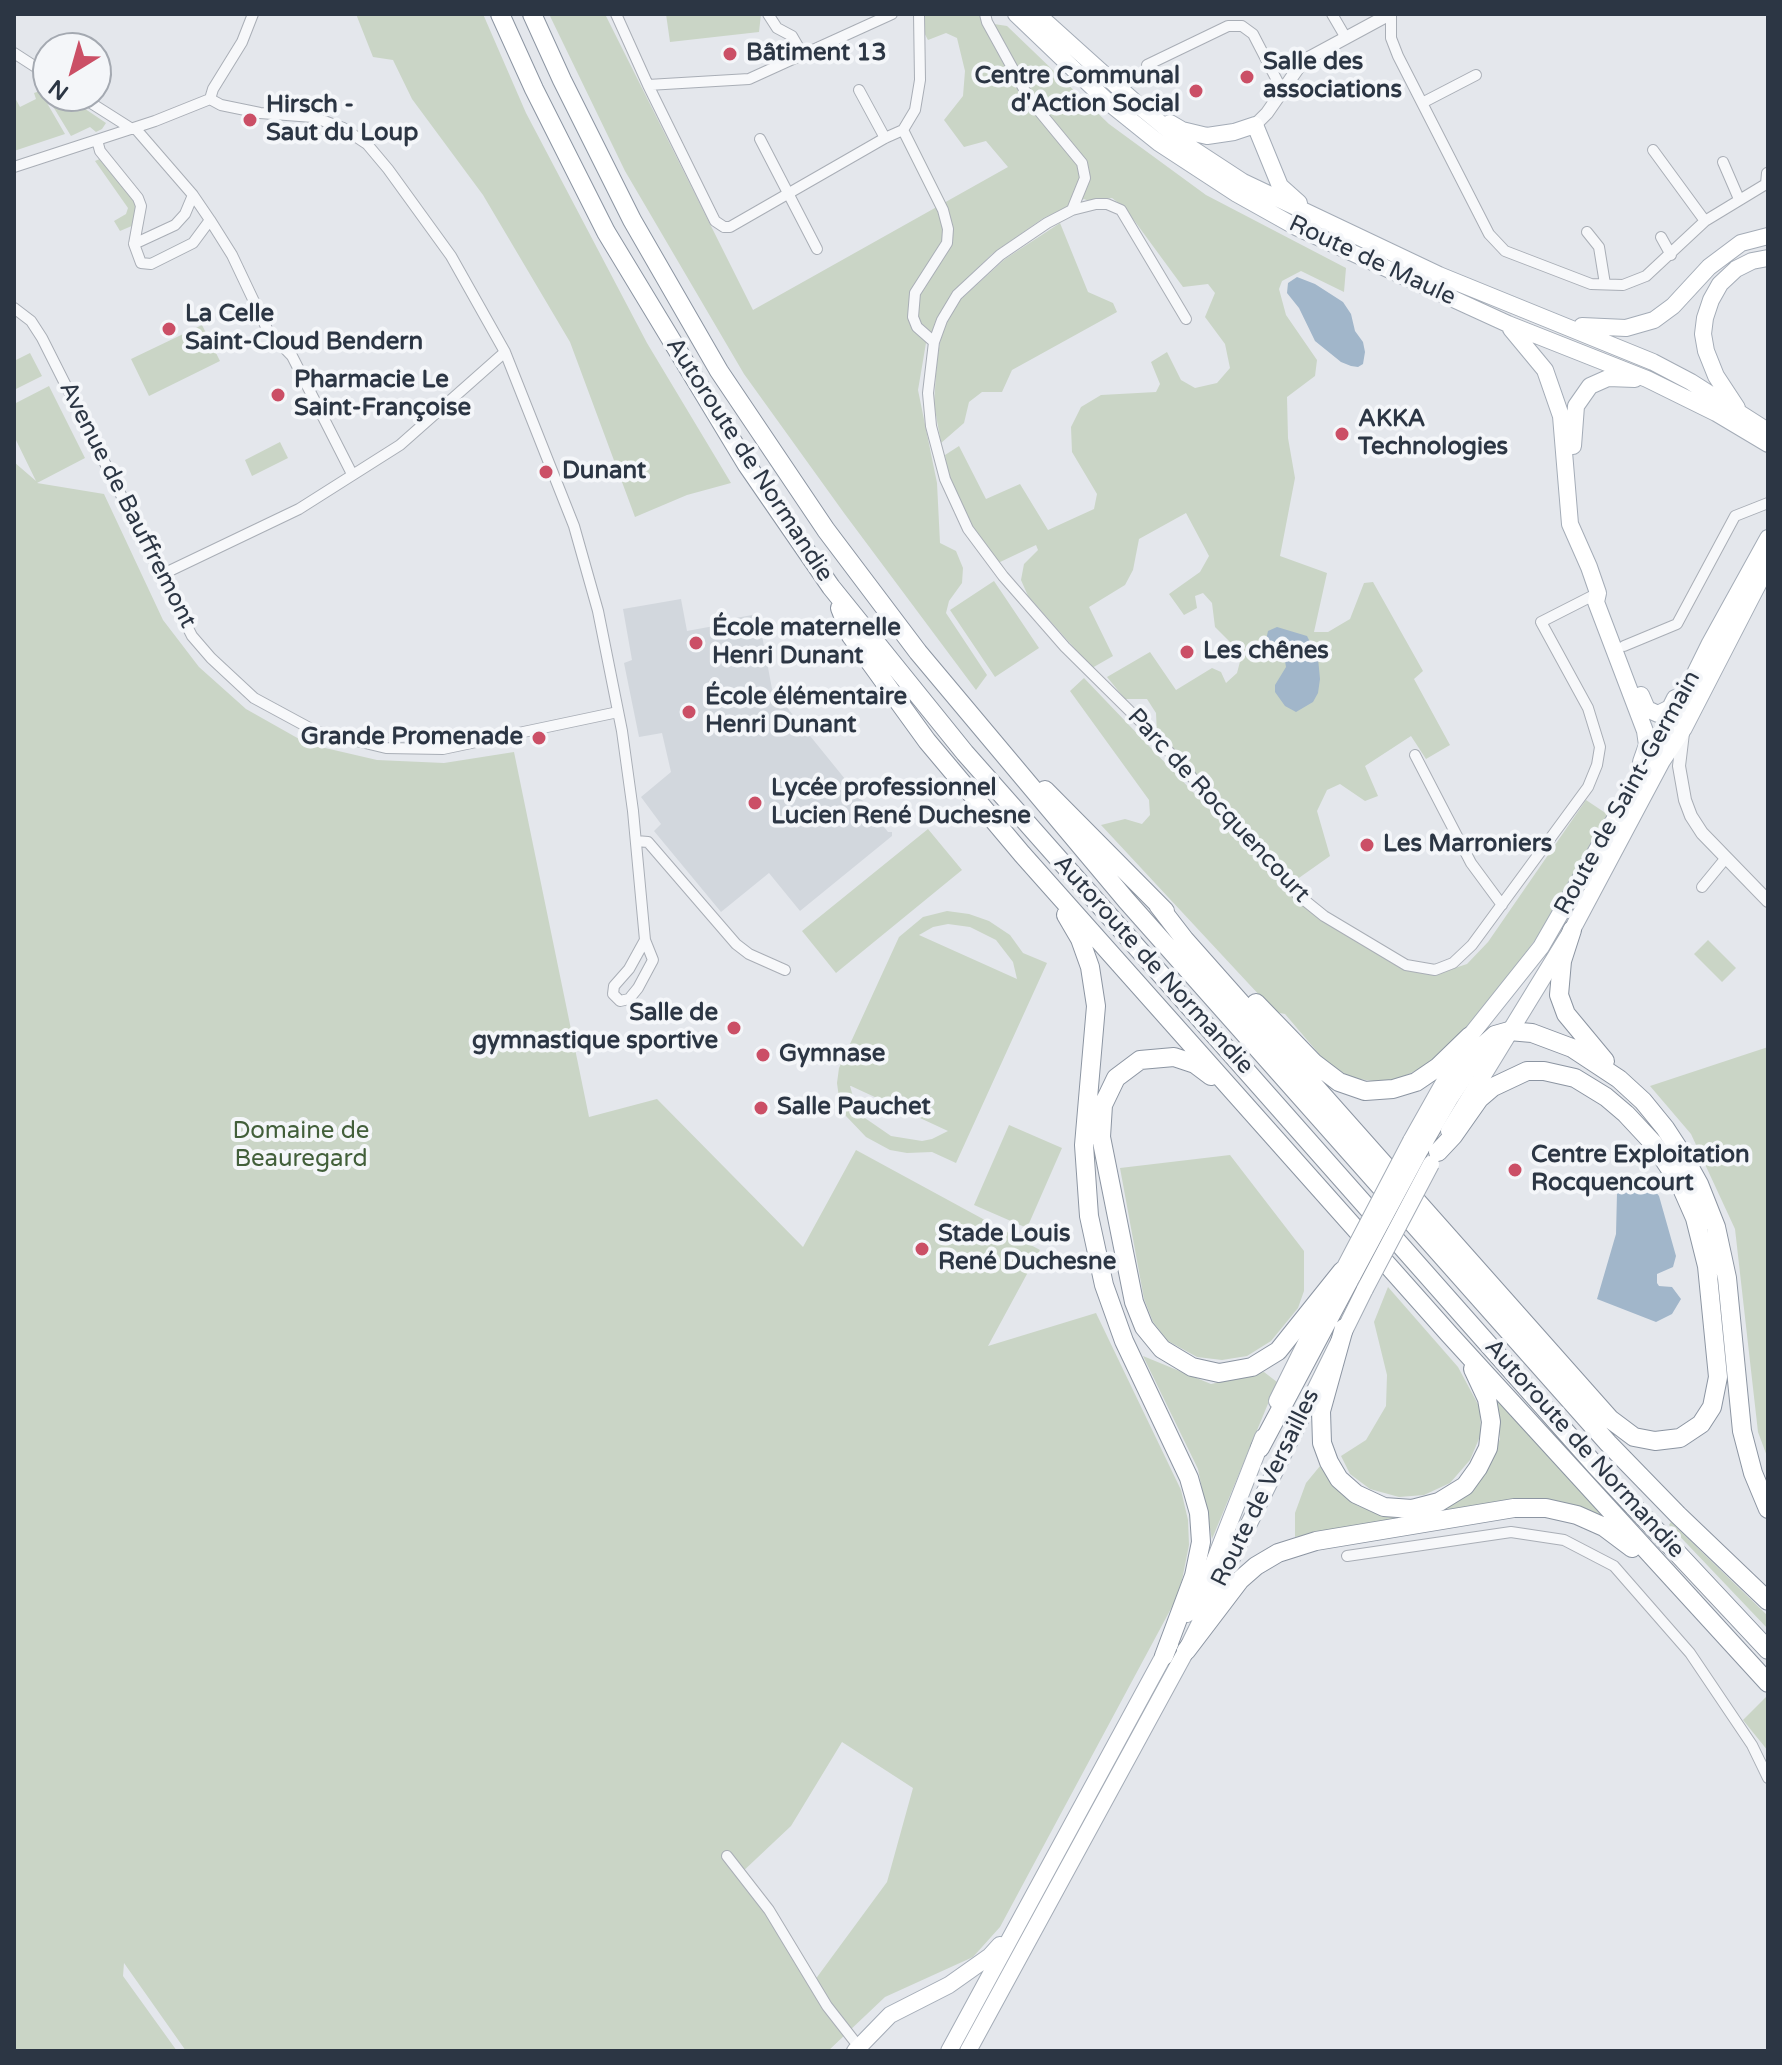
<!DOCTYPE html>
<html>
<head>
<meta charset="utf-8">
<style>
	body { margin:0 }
	#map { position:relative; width:1782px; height:2065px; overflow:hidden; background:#e4e7ec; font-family:"Varela Round",sans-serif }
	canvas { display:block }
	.frame { position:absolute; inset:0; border:16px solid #2c3644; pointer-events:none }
	.north { position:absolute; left:32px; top:32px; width:80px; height:80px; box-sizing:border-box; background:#f4f6f9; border:2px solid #a4a9b1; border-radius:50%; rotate:217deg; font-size:22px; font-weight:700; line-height:32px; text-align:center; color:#2c3644 }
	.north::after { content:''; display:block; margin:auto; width:28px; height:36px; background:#cb4f66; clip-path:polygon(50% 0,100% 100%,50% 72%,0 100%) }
</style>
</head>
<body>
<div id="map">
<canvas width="1782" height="2065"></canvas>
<div class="frame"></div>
<div class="north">N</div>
</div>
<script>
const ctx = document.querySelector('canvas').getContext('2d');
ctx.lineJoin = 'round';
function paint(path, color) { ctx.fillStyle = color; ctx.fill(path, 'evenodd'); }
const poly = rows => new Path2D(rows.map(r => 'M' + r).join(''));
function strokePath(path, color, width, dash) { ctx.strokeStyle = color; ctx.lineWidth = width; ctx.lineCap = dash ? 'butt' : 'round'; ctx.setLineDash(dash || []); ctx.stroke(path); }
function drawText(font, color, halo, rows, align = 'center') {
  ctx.font = font + ' "Varela Round",sans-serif'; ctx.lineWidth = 8; ctx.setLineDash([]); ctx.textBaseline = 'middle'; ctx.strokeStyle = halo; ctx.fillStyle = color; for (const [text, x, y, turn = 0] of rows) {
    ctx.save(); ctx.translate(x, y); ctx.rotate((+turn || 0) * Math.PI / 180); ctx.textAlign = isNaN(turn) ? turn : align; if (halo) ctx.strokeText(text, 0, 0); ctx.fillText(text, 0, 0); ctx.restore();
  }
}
const built = poly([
	[681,599,687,631,714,626,713,622,758,614,772,689,888,832,892,832,892,836,800,911,769,873,721,912,654,831,661,824,641,797,671,772,662,733,639,737,624,663,632,660,623,609]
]);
const green = poly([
	[356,14,483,14,526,113,647,343,731,483,687,495,635,517,570,342,483,195,412,99,393,60,373,57],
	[549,14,605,14,753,310,1008,167,986,141,964,147,944,120,963,96,965,71,957,38,946,33,928,40,914,14,976,14,994,24,1007,26,1109,124,1206,195,1346,268,1344,292,1301,271,1282,281,1279,289,1286,315,1317,360,1315,376,1287,397,1288,438,1295,478,1280,556,1327,573,1314,632,1328,632,1350,619,1364,583,1373,582,1423,671,1414,679,1450,745,1426,759,1411,736,1365,766,1378,796,1365,801,1340,784,1327,790,1317,811,1330,856,1296,880,1278,866,1157,734,1156,713,1147,699,1125,699,1107,677,1150,652,1176,690,1212,668,1221,672,1226,683,1237,673,1242,654,1215,627,1212,603,1203,593,1195,596,1197,608,1184,615,1169,594,1200,572,1209,556,1186,513,1139,539,1133,570,1125,585,1089,607,1113,656,1092,668,1028,596,1021,580,1024,564,1038,550,1036,545,998,563,969,523,948,478,945,455,959,446,986,499,1020,484,1048,530,1094,509,1097,494,1072,452,1071,427,1081,407,1101,395,1156,392,1160,384,1151,362,1167,352,1181,380,1195,388,1217,383,1230,368,1225,344,1205,317,1215,293,1208,284,1183,287,1125,208,1112,198,1089,201,1084,199,1042,219,992,254,954,291,926,343,918,390,937,483,940,543,956,551,963,568,962,583,949,601,946,613,987,675,976,690,844,513,744,374,625,171],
	[666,14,761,14,759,32,670,42],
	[45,82,48,84,48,96,66,96,106,123,102,129,96,132,90,127,71,136,40,85],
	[40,91,65,134,14,151,14,96,20,107,36,99,34,93],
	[102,158,136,199,139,207,134,225,120,231,114,221,126,214,128,208,95,161],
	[1060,223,1088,292,1113,303,1117,312,1012,370,1002,392,982,392,969,402,964,423,941,443,934,404,937,359,943,327,959,301,1005,259],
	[202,325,220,361,149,396,131,359],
	[30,353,42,376,14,390,14,361],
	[49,386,85,458,37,483,104,494,163,620,199,667,246,709,308,744,377,760,444,763,514,752,589,1117,657,1099,803,1247,856,1150,1040,1250,988,1346,1096,1313,1181,1490,1188,1520,1189,1545,1182,1580,1174,1603,1000,1927,973,1957,885,1997,828,2051,186,2051,124,1963,123,1976,177,2051,14,2051,14,462,36,481,14,436,14,404],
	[842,1742,913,1788,887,1882,812,1984,739,1875,791,1826],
	[280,442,288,458,252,476,245,460],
	[994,581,1039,648,995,677,950,610],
	[1084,678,1280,883,1337,930,1405,965,1443,972,1467,964,1488,942,1586,800,1613,818,1555,912,1491,1001,1434,1063,1388,1083,1351,1078,1325,1061,1285,1014,1275,1012,1101,825,1125,819,1142,824,1150,815,1149,800,1070,691],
	[928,829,962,870,836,973,802,931],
	[947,911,969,914,989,921,1010,935,1023,953,1047,963,956,1163,932,1152,907,1153,890,1150,866,1137,846,1116,839,1098,837,1083,839,1068,899,937,923,917],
	[948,924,970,927,996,940,1013,962,1017,979,919,935,933,927],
	[850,1086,851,1086,948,1131,932,1139,922,1141,891,1136,862,1116,856,1107],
	[1708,940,1736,968,1722,982,1694,954],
	[1768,1047,1768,1459,1758,1432,1735,1229,1691,1134,1650,1086],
	[1009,1125,1062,1148,1027,1228,974,1205],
	[1230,1155,1304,1251,1304,1291,1298,1308,1271,1341,1247,1356,1222,1360,1197,1357,1168,1341,1153,1322,1144,1299,1120,1168],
	[1388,1287,1458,1367,1480,1408,1481,1434,1470,1460,1450,1483,1424,1495,1399,1497,1370,1489,1350,1474,1341,1456,1366,1440,1386,1406,1387,1375,1374,1322],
	[1143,1356,1211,1384,1264,1372,1277,1382,1212,1539,1198,1469],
	[1496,1397,1610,1522,1514,1500,1439,1511,1461,1499,1486,1472,1500,1439],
	[1320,1466,1335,1487,1358,1506,1392,1517,1403,1518,1295,1537,1295,1513,1306,1483],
	[1671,1522,1768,1616,1768,1629,1669,1525],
	[1766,1697,1768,1699,1768,1751,1743,1720]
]);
const water = poly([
	[1297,277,1315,284,1343,302,1351,314,1355,331,1363,342,1365,352,1363,364,1358,367,1351,366,1341,362,1315,341,1299,308,1287,293,1288,283],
	[1277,627,1307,636,1318,658,1320,679,1318,693,1313,702,1296,712,1285,706,1275,692,1275,685,1286,667,1285,661,1269,652,1266,640,1268,631],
	[1644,1182,1649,1183,1659,1196,1676,1256,1673,1267,1657,1274,1657,1283,1659,1286,1672,1287,1681,1299,1672,1314,1656,1322,1597,1299,1616,1234,1617,1193,1620,1189]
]);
const minor = poly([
	[616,14,648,85,749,79,892,14],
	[768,14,777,28,792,36,803,55],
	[985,14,987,22,1030,100,1082,163,1085,178,1072,210],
	[1332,14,1346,38],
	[1391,14,1391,38,1398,56,1489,234,1505,251,1591,284,1623,285,1646,276,1705,221,1766,184,1767,173],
	[14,53,48,75],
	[1147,65,1228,26,1242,26,1253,34,1283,92],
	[648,85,715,221,724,227,730,227,885,138,903,130,915,110,920,80,919,14],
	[859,90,885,138],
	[80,96,132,129],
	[210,99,221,105,260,113,313,117,343,128,367,144,388,169,451,256,505,352,574,526,598,611,622,731,633,811,645,940,653,960,638,988,629,999,620,1001,613,994,614,986,629,969,645,940],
	[210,99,213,89,242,42,253,14],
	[1422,103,1476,75],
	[135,128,193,195,210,220,232,255,268,331,292,356,352,474],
	[903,130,943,210,948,229,947,243,915,293,913,317,917,327,934,342],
	[760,139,817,249],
	[97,140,100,151,138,198,141,206,134,244],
	[1653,150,1705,221],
	[1723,162,1739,199],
	[14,167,155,121,210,99],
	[193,195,185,214,175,225,134,244,141,263,151,264,193,243,210,220],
	[1587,232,1599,247,1605,284],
	[1661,237,1671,255],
	[14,308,31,321,42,338,192,636,211,658,254,698,315,731,386,748,443,749,618,712],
	[1186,319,1121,210,1107,204,1096,204,1072,210,1047,223,1000,255,957,295,942,320,934,342,928,393,931,426,945,479,968,529,1003,576,1065,647,1153,734,1298,895,1324,916,1406,965,1435,970,1453,963,1472,945,1588,787,1597,765,1600,747,1588,708,1541,622,1598,593],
	[161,575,299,509,400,445,505,352],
	[1624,646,1677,624,1735,516,1768,503],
	[1415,755,1471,863,1502,905],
	[636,841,648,842,736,944,749,954,785,970],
	[1702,887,1725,859],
	[1347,1556,1511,1532,1564,1540,1614,1566,1690,1653,1752,1745,1768,1778],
	[727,1856,769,1910,827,2006,859,2047]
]);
const tertiary = poly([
	[1255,125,1267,113,1303,61,1390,14],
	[1683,733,1679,766,1685,800,1691,816,1702,833,1768,901]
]);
const primary = poly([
	[1016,14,1108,102,1159,143,1237,194,1296,227,1508,324,1647,379,1716,413,1768,444],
	[1037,14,1138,105,1188,146,1243,182,1439,275,1653,362,1691,382,1763,428],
	[1170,123,1182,130,1207,136,1234,132,1255,125,1280,186,1299,203],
	[1582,326,1626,328,1654,320,1673,306,1709,267,1741,243,1768,236],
	[1511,329,1545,370,1561,416,1570,524,1589,567,1598,593,1596,602,1645,731,1647,745,1641,762],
	[1737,408,1716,376,1706,351,1703,334,1705,318,1711,300,1720,284,1736,269,1752,261,1768,258],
	[1573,446,1576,406,1590,386,1608,378,1635,379],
	[1641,695,1647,709,1658,714,1670,708,1675,698],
	[1449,1131,1572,930,1662,761,1684,728,1768,565],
	[1411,1141,1470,1036,1541,947,1674,716,1710,643,1768,538],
	[1277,1401,1331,1292],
	[1187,1614,1212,1567,1263,1437],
	[855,2051,890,2015,949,1985,990,1956,1000,1945],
	[949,2051,1170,1644],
	[968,2051,1186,1651,1365,1289]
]);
const motorway = poly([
	[500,14,534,89,606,232,747,465,831,587,965,753,1595,1465,1768,1650],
	[532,14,562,80,632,220,719,371,826,530,918,652,1126,900,1608,1443,1678,1515,1768,1601],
	[840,608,851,636,927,741,1022,854,1449,1334,1768,1683],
	[1045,790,1165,911],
	[1158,905,1185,940,1610,1419,1634,1437,1655,1441,1680,1438,1701,1424,1712,1407,1718,1377,1707,1266,1695,1218,1680,1184,1653,1143,1626,1114,1606,1097,1575,1078,1544,1071,1527,1071,1493,1087,1479,1099,1453,1136,1438,1152],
	[1066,915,1080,939,1090,967,1096,1006,1084,1145,1089,1216,1104,1285,1124,1341,1189,1478,1199,1513,1201,1542,1194,1576,1164,1656],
	[1572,930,1562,961,1559,995,1566,1014,1605,1061],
	[1256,1003,1314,1063,1339,1082,1365,1091,1393,1089,1416,1082,1438,1067,1470,1036],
	[1211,1076,1195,1064,1174,1057,1140,1060,1116,1078,1103,1105,1101,1137,1134,1302,1144,1327,1162,1349,1192,1367,1219,1373,1252,1367,1278,1351,1342,1271],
	[1419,1150,1449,1098,1485,1044,1495,1035,1509,1031,1532,1033,1572,1048,1619,1079,1643,1101,1665,1128,1684,1157,1699,1184,1716,1227,1727,1278,1742,1431,1753,1473,1768,1509],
	[1344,1328,1321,1411,1322,1443,1329,1462,1339,1479,1356,1494,1384,1507,1412,1509,1439,1502,1465,1486,1478,1468,1488,1448,1491,1422,1487,1399,1473,1369],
	[1260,1448,1352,1275],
	[1186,1651,1240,1580,1256,1566,1278,1553,1316,1541,1514,1508,1546,1508,1577,1515,1604,1527,1632,1548]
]);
const primaryBridge = poly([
	[1345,1267,1411,1141],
	[1365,1289,1431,1164]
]);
const motorwayBridge = poly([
	[1352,1275,1419,1150]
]);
const markers = [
	[730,54,8,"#cb4f66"],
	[1247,77,8,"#cb4f66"],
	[1196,91,8,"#cb4f66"],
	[250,120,8,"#cb4f66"],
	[169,329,8,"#cb4f66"],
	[278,395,8,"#cb4f66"],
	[1342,434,8,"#cb4f66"],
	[546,472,8,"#cb4f66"],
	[696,643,8,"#cb4f66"],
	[1187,652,8,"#cb4f66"],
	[689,712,8,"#cb4f66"],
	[539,738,8,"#cb4f66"],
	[755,803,8,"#cb4f66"],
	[1367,845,8,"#cb4f66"],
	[734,1028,8,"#cb4f66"],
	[763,1055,8,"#cb4f66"],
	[761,1108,8,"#cb4f66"],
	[1515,1170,8,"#cb4f66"],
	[922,1249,8,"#cb4f66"]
];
const poiNames = [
	["Bâtiment 13",746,54],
	["Salle des",1263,63],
	["associations",1263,91],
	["Centre Communal",1180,77,"right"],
	["d'Action Social",1180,105,"right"],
	["Hirsch -",266,106],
	["Saut du Loup",266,134],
	["La Celle",185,315],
	["Saint-Cloud Bendern",185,343],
	["Pharmacie Le",294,381],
	["Saint-Françoise",294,409],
	["AKKA",1358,420],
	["Technologies",1358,448],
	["Dunant",562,472],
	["École maternelle",712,629],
	["Henri Dunant",712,657],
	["Les chênes",1203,652],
	["École élémentaire",705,698],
	["Henri Dunant",705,726],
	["Grande Promenade",523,738,"right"],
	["Lycée professionnel",771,789],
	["Lucien René Duchesne",771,817],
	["Les Marroniers",1383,845],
	["Salle de",718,1014,"right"],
	["gymnastique sportive",718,1042,"right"],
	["Gymnase",779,1055],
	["Salle Pauchet",777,1108],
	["Centre Exploitation",1531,1156],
	["Rocquencourt",1531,1184],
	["Stade Louis",938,1235],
	["René Duchesne",938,1263]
];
const streetNames = [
	["Route de Maule",1372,261,25],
	["Autoroute de Normandie",749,460,57],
	["Avenue de Bauffremont",127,505,63],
	["Route de Saint-Germain",1628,793,-61],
	["Parc de Rocquencourt",1218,806,47],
	["Autoroute de Normandie",1153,965,48],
	["Autoroute de Normandie",1584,1449,48],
	["Route de Versailles",1266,1488,-64]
];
const parkNames = [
	["Domaine de",301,1132],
	["Beauregard",301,1160]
];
paint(built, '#d2d7dd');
paint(green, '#cad5c6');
paint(water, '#a1b6ca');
strokePath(minor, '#a9aeb6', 12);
strokePath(tertiary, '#a9aeb6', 14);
strokePath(primary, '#a4acb7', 18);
strokePath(motorway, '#8c95a2', 20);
strokePath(minor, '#f7f8fa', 10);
strokePath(tertiary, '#f7f8fa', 12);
strokePath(primary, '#fff', 16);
strokePath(motorway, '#fff', 18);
strokePath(primaryBridge, '#a4acb7', 18, []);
strokePath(motorwayBridge, '#8c95a2', 20, []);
strokePath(primaryBridge, '#fff', 16);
strokePath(motorwayBridge, '#fff', 18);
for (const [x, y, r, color] of markers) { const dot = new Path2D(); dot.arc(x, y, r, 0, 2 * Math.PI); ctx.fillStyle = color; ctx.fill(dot); strokePath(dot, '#f4f6f9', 3); }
drawText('bold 24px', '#2c3644', '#f4f6f9', poiNames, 'left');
drawText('24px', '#2c3644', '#f4f6f9', streetNames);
drawText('24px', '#425f3a', '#f4f6f9', parkNames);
</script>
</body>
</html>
